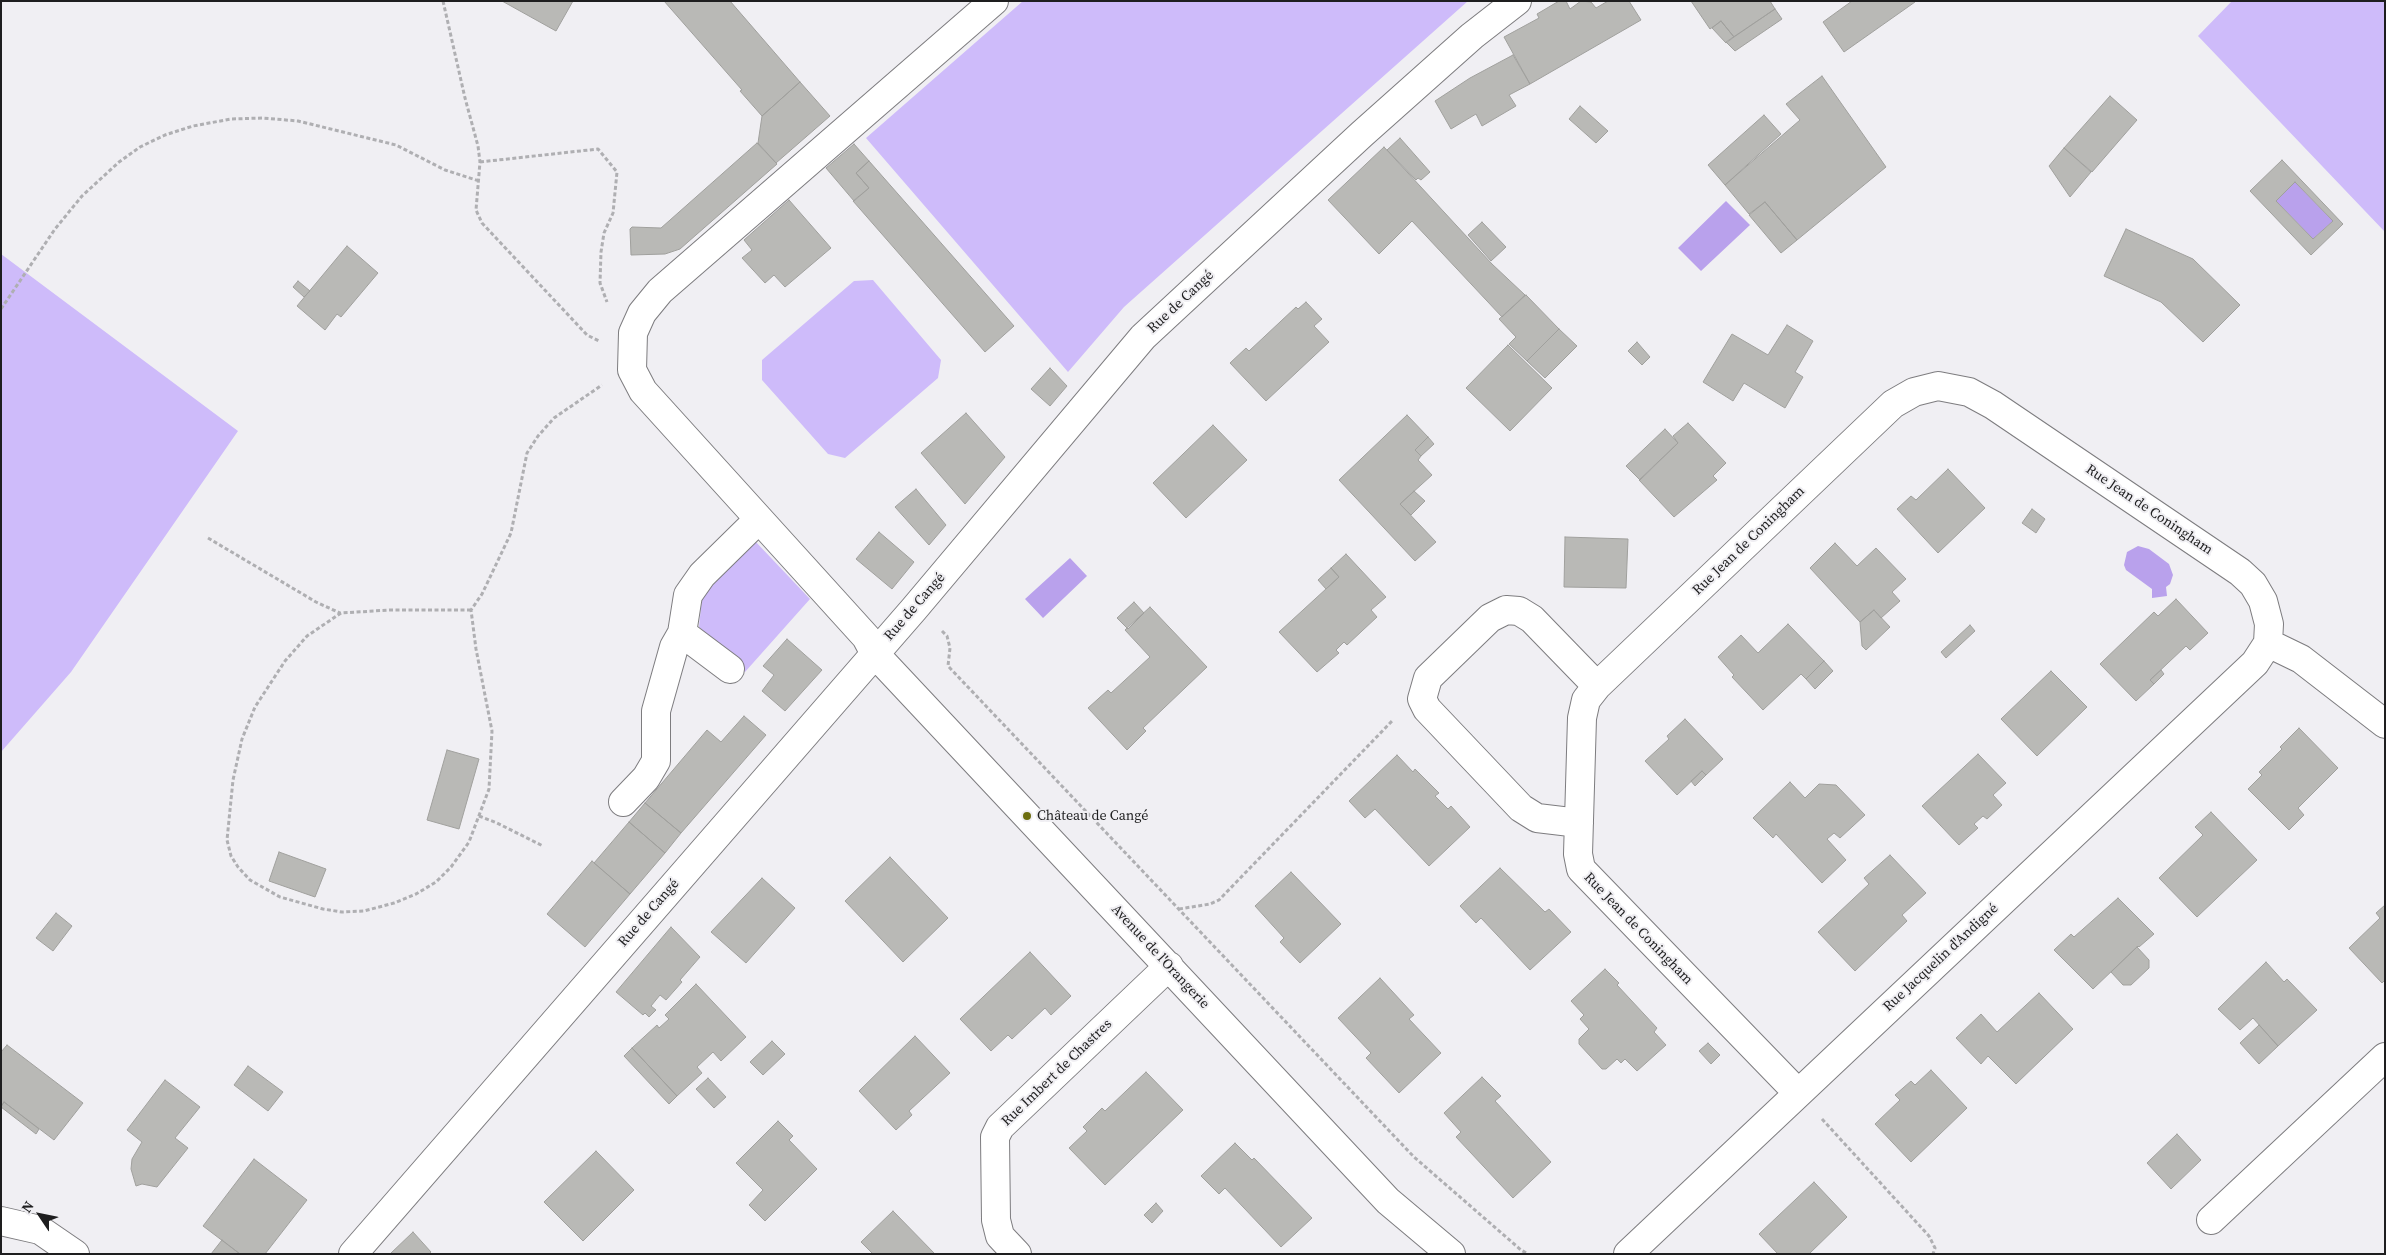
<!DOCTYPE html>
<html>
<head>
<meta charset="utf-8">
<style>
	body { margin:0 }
	#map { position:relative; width:2386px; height:1255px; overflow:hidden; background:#f0eff3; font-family:"Source Serif 4",serif }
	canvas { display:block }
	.frame { position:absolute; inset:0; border:2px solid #1e1e1f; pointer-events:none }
	.north { position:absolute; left:15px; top:1190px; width:50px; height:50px; -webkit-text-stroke:4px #f0eff3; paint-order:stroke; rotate:304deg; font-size:14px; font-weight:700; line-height:20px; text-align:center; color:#1e1e1f }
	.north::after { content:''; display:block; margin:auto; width:18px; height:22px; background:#1e1e1f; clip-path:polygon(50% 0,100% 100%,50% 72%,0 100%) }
</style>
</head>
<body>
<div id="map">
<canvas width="2386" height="1255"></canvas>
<div class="frame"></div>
<div class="north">N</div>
</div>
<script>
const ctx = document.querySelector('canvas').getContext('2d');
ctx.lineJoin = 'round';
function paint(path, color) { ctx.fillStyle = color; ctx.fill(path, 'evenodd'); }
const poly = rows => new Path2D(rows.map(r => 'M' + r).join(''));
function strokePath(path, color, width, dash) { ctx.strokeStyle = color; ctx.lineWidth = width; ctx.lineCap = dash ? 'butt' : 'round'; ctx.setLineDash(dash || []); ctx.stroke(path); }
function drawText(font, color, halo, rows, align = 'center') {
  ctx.font = font + ' "Source Serif 4",serif'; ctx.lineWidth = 4; ctx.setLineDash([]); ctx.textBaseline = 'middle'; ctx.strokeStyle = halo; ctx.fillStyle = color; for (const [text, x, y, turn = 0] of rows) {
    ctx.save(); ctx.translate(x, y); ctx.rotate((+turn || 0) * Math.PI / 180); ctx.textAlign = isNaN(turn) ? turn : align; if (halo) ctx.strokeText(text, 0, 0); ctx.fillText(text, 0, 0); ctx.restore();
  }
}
const green = poly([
	[1023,1,1468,1,1124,307,1068,372,866,138],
	[2232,1,2385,1,2385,232,2198,36],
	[1,254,238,431,71,672,1,752],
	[873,280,941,360,938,378,845,458,828,454,762,380,762,360,854,281],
	[754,540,810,599,745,672,699,627,702,597]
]);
const water = poly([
	[2295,182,2333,221,2313,239,2276,201],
	[1726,201,1750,225,1701,271,1678,248],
	[2138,546,2149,549,2169,564,2173,575,2170,584,2166,587,2167,596,2152,598,2152,589,2126,570,2124,565,2127,552],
	[1070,558,1087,576,1043,618,1025,599]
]);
const building = poly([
	[502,1,573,1,556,31,502,1],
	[664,1,730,1,800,82,762,116,740,91,742,90,664,1],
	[1559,1,1566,1,1570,9,1581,1,1591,2,1596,8,1608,1,1629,1,1641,20,1530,84,1504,37,1539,18,1537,14,1559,1],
	[1691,1,1770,1,1775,9,1734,37,1721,21,1710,29,1691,1],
	[1852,1,1914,1,1915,2,1844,52,1823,22,1852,1],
	[1775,9,1782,19,1735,51,1726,42,1775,9],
	[1721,21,1734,37,1726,43,1712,28,1721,21],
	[1513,55,1530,84,1509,95,1516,106,1482,126,1476,114,1451,129,1435,101,1470,78,1513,55],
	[1822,76,1886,167,1797,240,1765,202,1749,214,1725,185,1800,120,1786,104,1822,76],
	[800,82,830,116,776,163,758,143,762,116,800,82],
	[2110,96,2137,120,2092,172,2064,148,2110,96],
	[1580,106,1608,131,1596,143,1569,119,1580,106],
	[1764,115,1781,134,1725,185,1708,165,1764,115],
	[1400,138,1430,172,1421,180,1418,178,1416,180,1387,150,1400,138],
	[757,143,777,164,680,249,665,254,631,255,630,229,632,227,661,228,757,143],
	[854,144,869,161,856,173,869,188,854,201,826,168,854,144],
	[1384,147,1492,264,1525,295,1502,317,1412,221,1379,254,1328,200,1384,147],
	[2064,148,2091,172,2070,197,2049,166,2064,148],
	[2282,160,2343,224,2311,255,2250,191,2282,160],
	[2295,182,2333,221,2313,239,2276,201,2295,182],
	[869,161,1014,326,985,352,853,201,869,188,856,173,869,161],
	[789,200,831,248,785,287,774,275,765,283,742,258,752,250,744,240,789,200],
	[1765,202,1797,240,1781,253,1749,215,1765,202],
	[1482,222,1506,247,1491,261,1468,235,1482,222],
	[2126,229,2193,259,2240,305,2203,342,2161,302,2104,276,2126,229],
	[347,246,378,273,341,317,337,314,325,330,297,306,347,246],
	[298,281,310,291,304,297,293,287,298,281],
	[1526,295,1559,329,1527,361,1509,344,1516,337,1499,319,1526,295],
	[1306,302,1322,319,1314,326,1329,342,1266,401,1230,363,1246,348,1249,351,1296,307,1298,309,1306,302],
	[1787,325,1813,341,1795,372,1803,377,1785,408,1744,383,1733,401,1703,382,1732,334,1768,355,1787,325],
	[1559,329,1577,346,1545,378,1527,361,1559,329],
	[1637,342,1650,357,1642,365,1628,351,1637,342],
	[1508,345,1552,388,1510,431,1466,388,1508,345],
	[1050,368,1067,386,1050,406,1031,389,1050,368],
	[966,413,1005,457,965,504,921,453,966,413],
	[1407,415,1428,437,1415,450,1421,456,1418,460,1432,475,1400,504,1436,542,1415,561,1339,480,1407,415],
	[1688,423,1726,463,1713,476,1717,480,1674,517,1639,480,1678,443,1673,436,1688,423],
	[1213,425,1247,460,1186,518,1153,483,1213,425],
	[1665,429,1678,443,1640,480,1626,466,1665,429],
	[1428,437,1434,444,1421,456,1415,450,1428,437],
	[1948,469,1985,508,1938,553,1897,509,1911,496,1916,500,1948,469],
	[916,489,946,525,929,545,895,507,916,489],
	[1414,491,1425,501,1411,515,1400,504,1414,491],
	[2032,509,2045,519,2036,533,2022,523,2032,509],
	[879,532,914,562,892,589,856,559,879,532],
	[1565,537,1628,539,1626,588,1564,587,1565,537],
	[1835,543,1857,566,1876,548,1906,579,1892,592,1900,601,1881,618,1874,610,1860,622,1810,568,1835,543],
	[1346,554,1386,597,1371,610,1377,617,1347,645,1344,642,1336,650,1339,653,1317,672,1279,632,1339,577,1331,568,1346,554],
	[1331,568,1339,577,1326,589,1318,580,1331,568],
	[2176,599,2208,633,2190,650,2186,646,2150,680,2154,684,2136,701,2100,664,2154,612,2158,616,2176,599],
	[1134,602,1144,613,1128,629,1117,618,1134,602],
	[1150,607,1207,667,1143,728,1146,731,1127,750,1088,708,1108,690,1111,693,1150,657,1125,630,1150,607],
	[1874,610,1890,627,1866,650,1862,646,1860,622,1874,610],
	[1788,624,1824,661,1806,679,1801,674,1763,710,1732,677,1734,675,1718,657,1741,635,1758,653,1788,624],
	[1970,625,1975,631,1946,658,1941,652,1970,625],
	[787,639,822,670,785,711,762,691,774,675,763,666,787,639],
	[1824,661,1833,671,1815,689,1806,679,1824,661],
	[2161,670,2164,674,2154,684,2150,680,2161,670],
	[2051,671,2087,707,2037,756,2001,719,2051,671],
	[744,716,766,735,681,833,645,803,707,730,721,742,744,716],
	[1685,719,1723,759,1706,775,1702,771,1677,795,1645,761,1669,739,1667,736,1685,719],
	[2299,728,2338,768,2298,808,2304,815,2289,830,2248,789,2262,775,2259,772,2282,749,2280,747,2299,728],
	[447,750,479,759,459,829,427,820,447,750],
	[1978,754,2006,783,1993,795,2002,805,1987,819,1983,816,1974,824,1978,828,1959,845,1922,806,1978,754],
	[1397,755,1413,772,1415,769,1439,793,1435,796,1448,809,1451,806,1470,827,1429,866,1375,809,1365,818,1349,801,1397,755],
	[1702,771,1706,775,1695,786,1691,781,1702,771],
	[1790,782,1805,798,1819,784,1836,785,1865,815,1840,838,1834,833,1827,839,1846,860,1822,883,1776,834,1773,838,1753,818,1790,782],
	[645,803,681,833,665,853,629,822,645,803],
	[2211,812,2257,860,2197,917,2159,878,2203,835,2195,827,2211,812],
	[629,822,665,853,630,894,594,863,629,822],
	[279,852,326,869,315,897,269,881,279,852],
	[1890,855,1926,893,1902,915,1907,921,1855,971,1818,932,1869,884,1864,878,1890,855],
	[890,857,948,918,903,962,845,901,890,857],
	[592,861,630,894,585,947,547,914,592,861],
	[1500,868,1545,912,1549,909,1571,932,1530,970,1481,918,1476,923,1460,906,1500,868],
	[1291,872,1341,924,1300,963,1280,942,1284,938,1255,906,1291,872],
	[762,878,795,908,746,963,711,932,762,878],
	[2118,898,2154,934,2139,947,2138,946,2093,989,2054,950,2071,934,2074,937,2118,898],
	[2385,905,2385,980,2382,983,2349,948,2380,918,2376,913,2385,905],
	[56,913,72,926,53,951,36,938,56,913],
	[671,927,700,957,680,980,682,982,666,1000,660,995,651,1006,656,1010,649,1017,645,1013,643,1015,616,992,671,927],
	[2137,947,2149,960,2149,968,2131,985,2123,985,2111,972,2137,947],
	[1030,952,1071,996,1051,1015,1045,1008,1012,1039,1008,1035,991,1051,960,1019,1030,952],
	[2266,962,2284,982,2287,979,2317,1010,2278,1046,2253,1018,2240,1030,2218,1009,2266,962],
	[1605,969,1619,983,1617,985,1657,1028,1654,1032,1666,1045,1637,1071,1625,1059,1621,1063,1617,1059,1606,1069,1602,1069,1579,1044,1579,1039,1589,1029,1580,1019,1584,1015,1571,1001,1605,969],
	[1380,978,1414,1015,1409,1019,1441,1053,1399,1093,1366,1058,1371,1053,1338,1018,1380,978],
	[696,984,746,1037,721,1061,713,1052,697,1067,702,1073,677,1096,632,1048,657,1025,659,1028,669,1019,665,1015,696,984],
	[2039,993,2073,1029,2016,1084,1988,1056,1981,1064,1956,1038,1981,1014,1997,1032,2039,993],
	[2259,1025,2278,1046,2259,1064,2240,1043,2259,1025],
	[915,1036,950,1073,909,1111,912,1115,896,1130,859,1091,915,1036],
	[772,1041,785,1054,763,1075,750,1062,772,1041],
	[1708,1043,1720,1055,1711,1064,1699,1051,1708,1043],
	[7,1045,83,1103,54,1140,4,1102,1,1106,1,1052,7,1045],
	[632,1048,677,1096,669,1104,624,1056,632,1048],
	[248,1066,283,1092,268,1111,234,1085,248,1066],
	[1931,1070,1967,1108,1911,1162,1875,1124,1900,1100,1895,1095,1911,1081,1915,1085,1931,1070],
	[1146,1072,1183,1110,1105,1185,1069,1148,1087,1131,1083,1127,1102,1108,1105,1111,1146,1072],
	[1482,1077,1501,1096,1495,1101,1551,1162,1513,1198,1456,1137,1461,1132,1444,1113,1482,1077],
	[708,1078,726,1097,714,1108,696,1089,708,1078],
	[165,1080,200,1107,175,1138,188,1148,157,1187,142,1184,136,1186,131,1169,132,1159,142,1142,127,1130,165,1080],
	[4,1102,39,1129,36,1134,1,1107,4,1102],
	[778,1121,793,1136,789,1140,817,1169,765,1221,749,1205,763,1190,736,1163,778,1121],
	[2177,1134,2201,1160,2171,1189,2147,1163,2177,1134],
	[1235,1143,1252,1160,1254,1158,1312,1218,1281,1247,1225,1188,1219,1194,1201,1176,1235,1143],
	[596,1151,634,1190,583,1241,544,1202,596,1151],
	[254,1159,307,1200,265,1254,240,1254,203,1226,254,1159],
	[1814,1182,1847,1217,1809,1254,1778,1254,1759,1234,1814,1182],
	[1156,1203,1163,1211,1152,1223,1144,1215,1156,1203],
	[893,1211,935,1254,873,1254,861,1242,893,1211],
	[413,1232,431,1252,429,1254,390,1254,413,1232],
	[222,1240,240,1254,211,1254,222,1240]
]);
const path = poly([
	[443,1,465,98,478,146,480,162,476,210,482,223,587,335,599,341],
	[480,162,598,149,617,172,613,213,604,233,601,252,600,283,607,302],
	[1,309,55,229,82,196,119,162,140,147,165,135,193,126,231,119,262,118,298,121,396,145,445,170,479,181],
	[208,538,316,602,340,613],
	[471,610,390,610,341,613,307,636,285,661,255,707,242,739,233,780,227,840,231,856,238,867,250,880,280,897,323,909,342,912,364,911,394,903,416,894,436,882,451,867,469,842,489,789,492,731,476,649,471,610,482,594,511,533,527,453,538,436,554,418,602,385],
	[942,631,947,636,950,648,948,666,1414,1157,1521,1250,1528,1254],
	[479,816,497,823,543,846],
	[1179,909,1210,904,1219,900,1393,720],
	[1822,1119,1929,1236,1935,1248,1933,1254]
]);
const minor = poly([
	[994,1,660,291,642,313,633,333,632,370,643,391,866,637,875,654,1388,1201,1451,1254],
	[682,633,730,669],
	[2268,643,2301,659,2385,724],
	[623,802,646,778,656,761,656,711,674,647,682,633,688,595,702,575,758,520],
	[1579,823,1537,818,1521,808,1427,709,1422,699,1428,678,1490,618,1506,610,1519,611,1532,619,1597,686],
	[2211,1220,2385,1057],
	[1,1221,40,1230,75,1254],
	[353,1254,914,609,1143,337,1362,134,1472,36,1517,1],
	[1017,1254,1000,1236,996,1220,995,1137,1000,1127,1169,966],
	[1628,1254,2255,663,2268,643,2269,624,2263,601,2253,584,2240,572,1993,405,1969,392,1938,386,1914,392,1893,404,1597,686,1586,700,1582,718,1578,854,1581,869,1798,1093]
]);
const markers = [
	[1027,816,5,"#6d6e10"]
];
const streetNames = [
	["Rue de Cangé",1181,302,-43],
	["Rue Jean de Coningham",2149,510,34],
	["Rue Jean de Coningham",1749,541,-44],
	["Rue de Cangé",915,607,-49],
	["Rue de Cangé",649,913,-49],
	["Rue Jean de Coningham",1638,929,46],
	["Avenue de l'Orangerie",1160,957,47],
	["Rue Jacquelin d'Andigné",1941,958,-43],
	["Rue Imbert de Chastres",1057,1073,-44]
];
const poiNames = [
	["Château de Cangé",1037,816]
];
paint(green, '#cebbfa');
paint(water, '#b9a1ec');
paint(building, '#b9b9b6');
strokePath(building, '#a0a09d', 1);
strokePath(minor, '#7d7c7f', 30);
strokePath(path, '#afafb2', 3, [4, 2.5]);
strokePath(minor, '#fff', 28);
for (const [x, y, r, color] of markers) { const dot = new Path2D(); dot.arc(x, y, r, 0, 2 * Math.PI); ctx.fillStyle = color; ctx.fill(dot); strokePath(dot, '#f0eff3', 2); }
drawText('14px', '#1e1e1f', '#f0eff3', streetNames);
drawText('14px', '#1e1e1f', '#f0eff3', poiNames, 'left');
</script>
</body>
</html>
